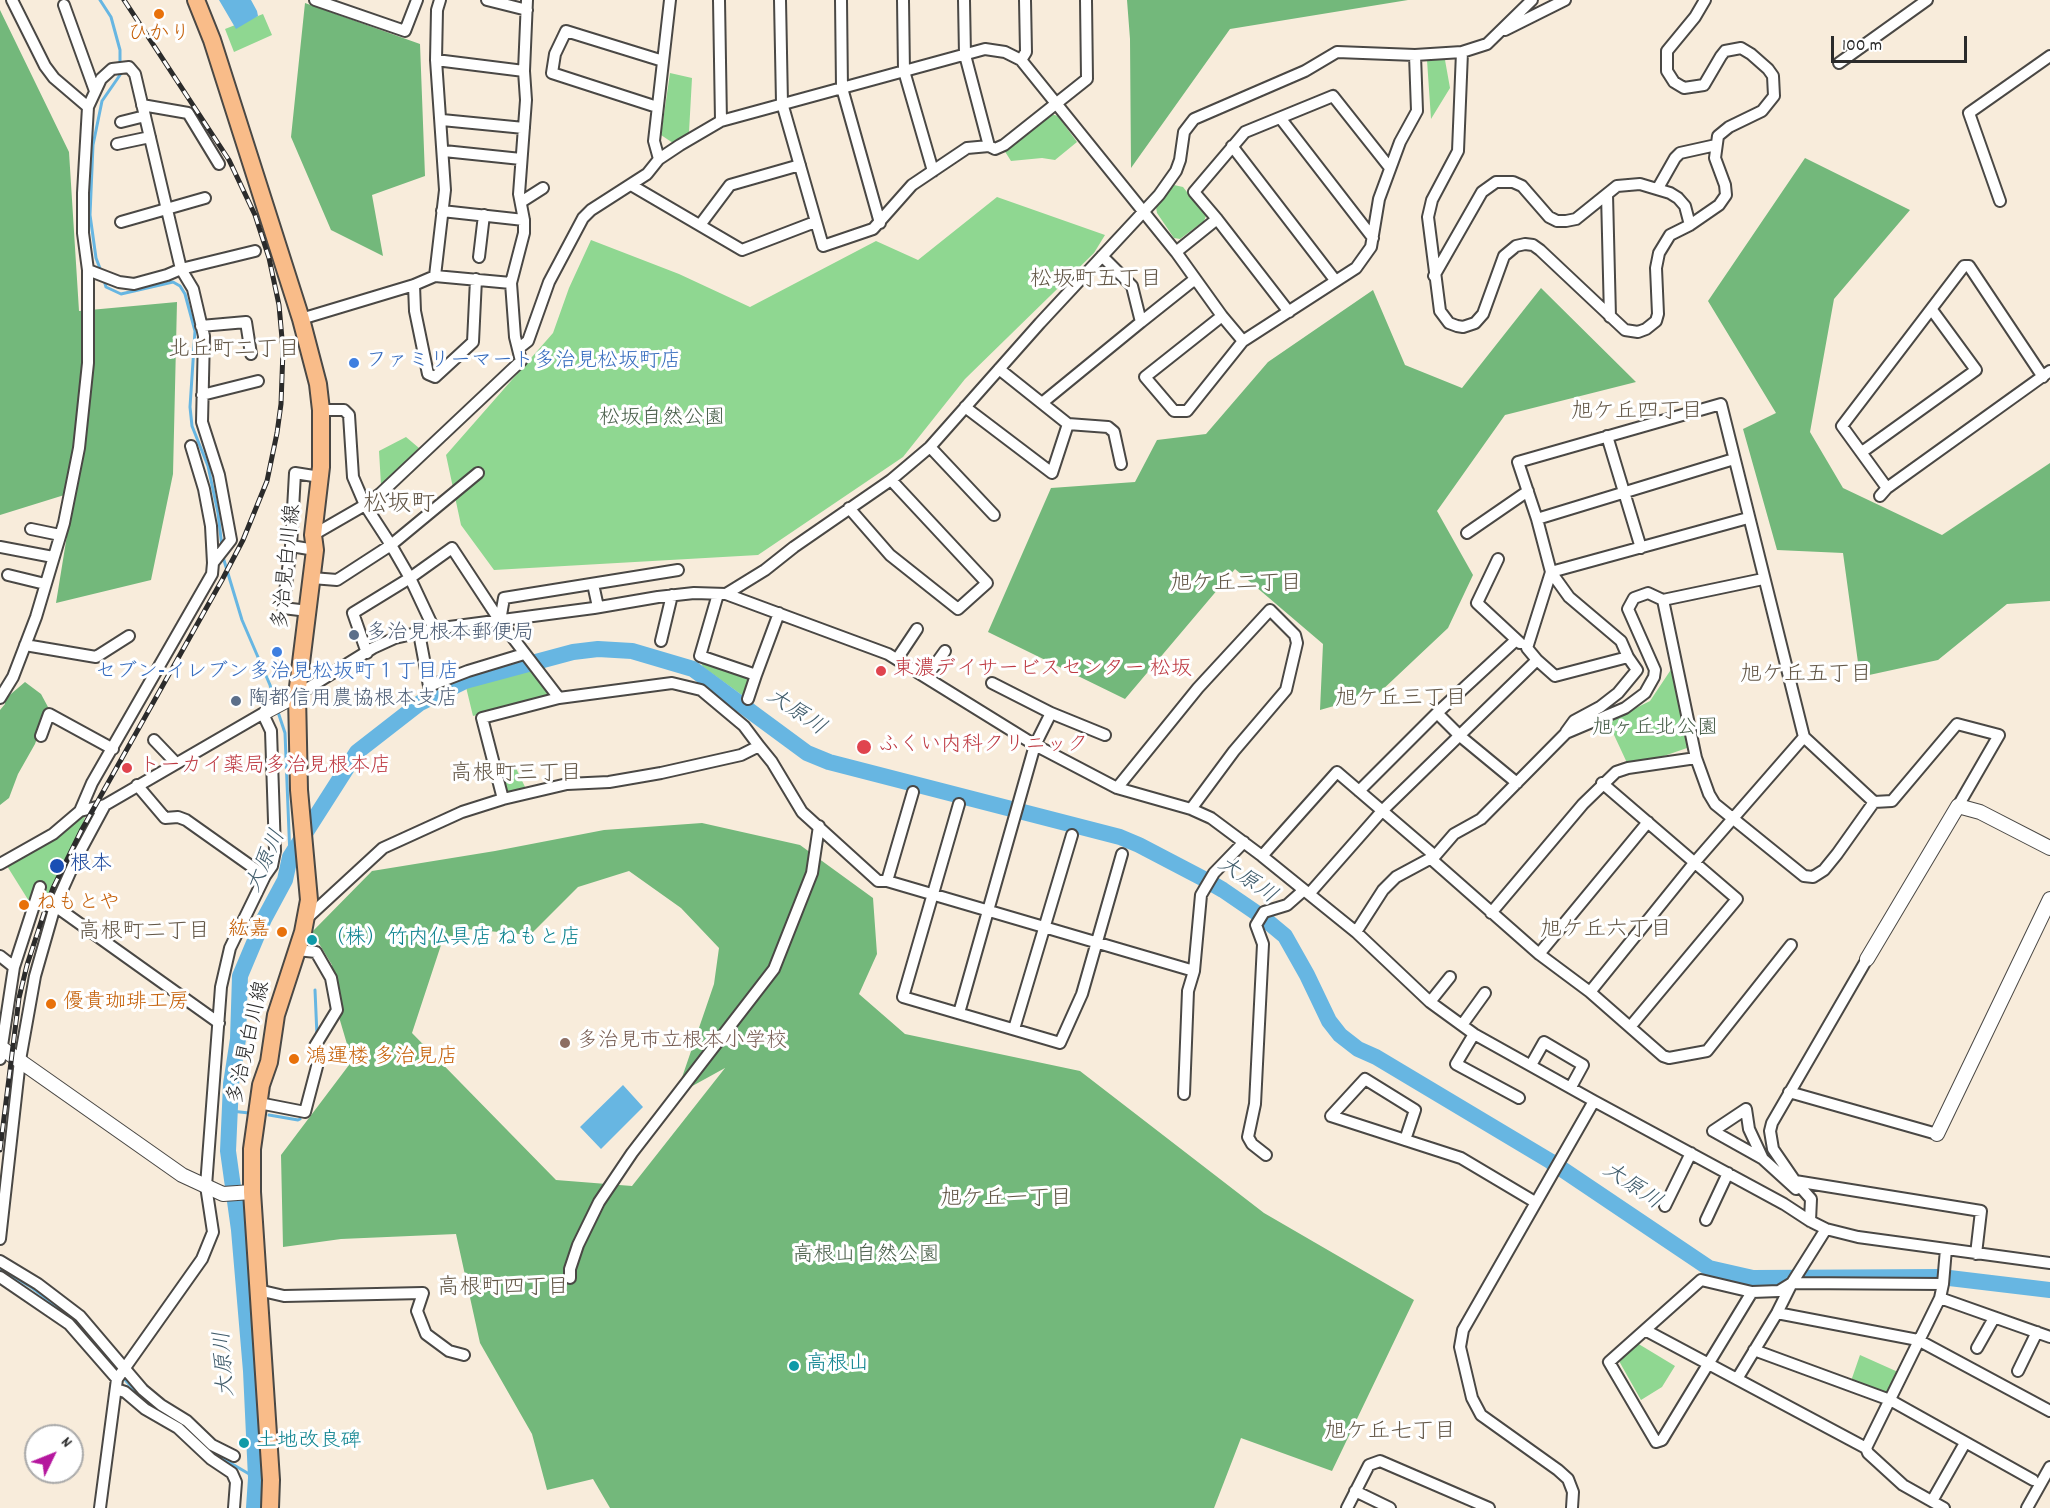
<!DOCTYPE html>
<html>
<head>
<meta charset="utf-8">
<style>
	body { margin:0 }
	#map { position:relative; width:2050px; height:1508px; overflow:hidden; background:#f8ecdb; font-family:Dekko,sans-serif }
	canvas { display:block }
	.north { position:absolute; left:24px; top:1424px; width:60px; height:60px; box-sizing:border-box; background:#fff; border:2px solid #aaa; border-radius:50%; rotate:47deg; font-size:16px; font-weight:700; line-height:24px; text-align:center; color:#2b2b2b }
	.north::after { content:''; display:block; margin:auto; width:21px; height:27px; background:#b5179e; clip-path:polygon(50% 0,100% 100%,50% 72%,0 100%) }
	.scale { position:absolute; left:1831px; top:36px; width:136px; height:27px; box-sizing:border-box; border:3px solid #2b2b2b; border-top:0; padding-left:8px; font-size:18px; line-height:21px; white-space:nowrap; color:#2b2b2b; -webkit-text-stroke:4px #fff; paint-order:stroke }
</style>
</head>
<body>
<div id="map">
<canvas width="2050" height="1508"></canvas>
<div class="north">N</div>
<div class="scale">100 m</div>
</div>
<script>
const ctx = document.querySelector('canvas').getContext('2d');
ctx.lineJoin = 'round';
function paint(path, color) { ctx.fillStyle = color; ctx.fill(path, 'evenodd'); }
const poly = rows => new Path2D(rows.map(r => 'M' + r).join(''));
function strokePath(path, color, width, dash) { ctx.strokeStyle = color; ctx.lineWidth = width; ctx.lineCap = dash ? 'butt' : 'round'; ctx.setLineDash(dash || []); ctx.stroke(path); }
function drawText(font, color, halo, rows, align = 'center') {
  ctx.font = font + ' Dekko,"Klee One",sans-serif'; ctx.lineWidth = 6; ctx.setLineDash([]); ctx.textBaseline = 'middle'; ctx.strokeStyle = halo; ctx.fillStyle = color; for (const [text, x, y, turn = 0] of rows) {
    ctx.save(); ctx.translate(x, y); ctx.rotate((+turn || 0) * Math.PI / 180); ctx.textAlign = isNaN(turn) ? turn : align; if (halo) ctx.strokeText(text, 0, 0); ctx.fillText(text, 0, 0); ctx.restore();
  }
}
const green = poly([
	[263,14,272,35,234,52,225,29],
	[1427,60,1445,60,1450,88,1431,119],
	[670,73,692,78,689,132,673,143,661,135],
	[1051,114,1058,116,1077,142,1055,160,1042,158,1011,161,1004,150],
	[1174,185,1183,187,1206,216,1204,221,1180,239,1174,238,1157,213,1156,207],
	[997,197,1105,235,1094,253,965,379,903,457,758,555,494,570,461,525,446,455,553,333,569,288,591,240,679,274,750,307,876,241,918,260],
	[406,437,419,448,381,485,379,451],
	[705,661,750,675,746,698,703,667,701,663],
	[1674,665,1689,742,1687,748,1661,757,1628,765,1608,722,1650,701],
	[531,667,553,695,473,716,466,687],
	[496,763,514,764,526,789,505,795],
	[86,814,83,823,41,911,32,906,7,866,76,819],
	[1637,1343,1675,1366,1662,1387,1641,1400,1619,1361],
	[1860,1355,1898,1372,1886,1394,1851,1381]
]);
const forest = poly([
	[1127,0,1408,0,1230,29,1131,168,1130,39],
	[305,3,420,44,425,176,372,195,383,256,331,230,291,137],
	[0,10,69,152,79,311,177,302,173,474,151,580,56,603,74,492,0,515],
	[1805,158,1910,210,1834,299,1810,432,1843,488,1942,535,2050,463,2050,601,2007,604,1938,660,1860,677,1843,553,1777,550,1743,429,1776,413,1708,301],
	[1541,288,1636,382,1505,415,1437,511,1473,575,1448,628,1379,693,1320,710,1323,644,1235,569,1125,699,988,632,1051,488,1135,482,1157,440,1206,434,1268,362,1373,290,1405,365,1462,388],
	[25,682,41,694,48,707,35,744,18,774,9,798,0,805,0,710,5,704,5,699],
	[702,823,800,845,873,898,877,954,859,994,905,1034,1080,1071,1264,1213,1414,1300,1332,1471,1241,1438,1214,1508,610,1508,593,1479,547,1490,532,1434,480,1343,456,1234,341,1239,283,1247,281,1155,352,1061,326,973,332,965,312,932,372,871,495,851,604,830],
	[629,871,681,908,719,948,714,984,676,1095,725,1068,632,1186,556,1180,412,1033,442,942,467,929,530,935,578,887]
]);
const water = poly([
	[219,0,251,0,257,11,258,16,236,29],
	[623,1085,643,1107,601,1149,580,1127]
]);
const stream = poly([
	[100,0,111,17,120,50,120,75,102,101,93,145,90,215,96,258,101,271],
	[104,280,106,287,121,294,173,282,180,286,185,294,195,331,190,407,192,426,208,466,218,513,222,547],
	[223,557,242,620,270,685,275,703],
	[277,709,285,733,290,857],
	[315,990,317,1036],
	[231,1111,249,1113],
	[269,1115,298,1120,300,1119],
	[0,1269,31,1287,75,1320,86,1331],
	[104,1352,127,1382,152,1408],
	[210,1451,256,1478]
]);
const river = poly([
	[254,1508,256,1478,251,1371,239,1230,228,1151,231,1084,238,1039,240,976,264,919,285,880,290,857,357,752,420,703,465,681,573,652,598,649,632,651,693,669,807,753,829,762,1120,837,1139,845,1204,879,1223,890,1261,916,1285,936,1307,975,1329,1021,1340,1035,1358,1049,1376,1057,1550,1161,1709,1268,1753,1278,1941,1277,2050,1290]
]);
const minor = poly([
	[12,0,45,66,54,78,88,107],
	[315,0,405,31,417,0],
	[487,0,527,10],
	[719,0,721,121],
	[780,0,782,103,823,246,873,229,912,185,967,148,989,146,995,149,1004,145,1087,79,1086,0],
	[841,0,842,88,880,223],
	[903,0,904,71,933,171],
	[964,0,965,55,989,146],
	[64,5,95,91],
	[1505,30,1565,0],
	[1462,52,1458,151,1432,200,1428,217,1440,311,1449,323,1457,326,1463,327,1475,323,1483,314,1504,256,1516,246,1525,244,1533,245,1540,250,1625,330,1638,332,1646,329,1656,321,1658,314,1656,268,1659,253,1670,235,1690,225,1719,205,1726,195,1725,185,1715,158,1718,136,1729,127,1762,111,1774,96,1773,76,1768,69,1751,54,1741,48,1725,51,1721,56,1704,85,1684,88,1674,82,1667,71,1667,51,1695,17,1705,0],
	[436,60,524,71],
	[1021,60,1026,52,1025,0],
	[1839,63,1927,0],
	[142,105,188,113,219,164],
	[657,107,552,73,555,54,566,31,663,61],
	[1281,119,1373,238],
	[442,120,524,128],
	[121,122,145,116],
	[117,144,150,137],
	[1232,146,1335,280],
	[444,151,521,159],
	[659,159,654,141,670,0],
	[631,185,742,250,815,222],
	[1658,188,1675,158,1680,153,1716,145],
	[1607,194,1610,317],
	[2000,201,1969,113,2050,56],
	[521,202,543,188],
	[442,211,524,220],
	[121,222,205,198],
	[700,225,730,185,800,165],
	[1176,252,1217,219],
	[479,257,484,215],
	[88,270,119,282,134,284,167,275,181,269,255,251],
	[435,276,445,190,436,60,437,10,440,0],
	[1434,276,1482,192,1496,182,1513,182,1522,186,1549,217,1557,221,1566,221,1576,219,1617,186,1640,184,1670,193,1678,198,1685,206,1690,225],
	[414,285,415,311,428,374,435,377,473,342,476,279],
	[1289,312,1217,219,1194,192,1245,132,1333,96,1390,168],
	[1222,316,1145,377,1174,411,1187,411,1243,341,1356,268,1371,247,1379,199,1400,142,1417,111,1415,55],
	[301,319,414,285,435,276,511,283],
	[1141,322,1195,279],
	[201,326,246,322,251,354],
	[519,348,528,341,549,282,583,218,591,210,647,174,659,159,680,145,721,121,985,49,1005,52,1021,60,1176,252,1222,316,1243,341],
	[202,395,258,381],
	[1042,403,1141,322,1132,286,1102,256],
	[965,407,1052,473,1068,424,999,369],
	[321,410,344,410,349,415,353,477,365,505,391,545,410,578,434,629],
	[1068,424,1108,427,1114,432,1121,464],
	[1607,436,1641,548],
	[191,446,204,489,211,526,213,563],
	[930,447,994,515],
	[1862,452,1976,370,1932,310],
	[1887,488,1842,426,1964,266,1969,266,2043,377],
	[1880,496,1887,488,2050,371],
	[849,508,890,555,958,609,987,583,891,480],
	[1537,519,1734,459],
	[31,529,60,535],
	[1467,533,1528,491],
	[313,535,365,505,381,493,521,361,515,337,511,283,524,233,524,220,519,194,526,100,524,71,527,0],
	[291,546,315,550],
	[0,547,53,557],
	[1498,559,1477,603,1520,643],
	[8,575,45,584],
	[312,578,337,580,391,545,478,473],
	[593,584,598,607],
	[718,594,700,656,756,675,779,613],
	[726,594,765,570,794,547,891,480,930,447,1040,323,1159,195,1176,171,1180,160,1184,132,1194,119,1305,71,1337,52,1415,55,1462,52,1487,44,1532,0],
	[308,611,283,608,291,546,295,473,320,477],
	[500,621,504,598,678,570],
	[419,633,429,686,468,671,524,654],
	[661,641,672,595],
	[25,645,96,657,129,636],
	[367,653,353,613,410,578,452,548,500,621,559,698,482,718,503,799],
	[897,659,917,629],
	[1537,660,1555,676,1628,657],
	[927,676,945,651],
	[992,683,1051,713,1105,735],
	[297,695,373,648,395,638,434,629,594,608,658,597,694,593,726,594,888,654,1035,745,1117,788,1191,809,1211,818,1262,856,1356,932,1430,1002,1474,1034,1594,1101,1784,1204,1810,1221,1826,1229,1858,1237,2050,1263],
	[0,698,13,677,36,617,64,523,79,448,88,363,88,270,83,233,83,193,88,107,101,79,112,69,129,67,135,74,181,269,193,289,204,336,202,422,219,475,231,540,213,563,212,574,92,783,80,811],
	[559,698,672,683,701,690,744,726,759,746],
	[748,699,756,675],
	[1437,713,1460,736,1517,783],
	[1566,732,1574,721,1600,707,1618,693,1637,670,1628,657,1621,641,1569,597,1551,572,1748,518],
	[41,736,49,714,113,749],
	[154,740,176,763],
	[1696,758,1709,794,1715,804,1804,876,1813,877,1824,870,1837,854,1874,802,1804,737],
	[1602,783,1737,899,1630,1027],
	[137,785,165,818,178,817,186,820,265,876],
	[1117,788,1198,688,1270,610,1295,635,1297,643,1286,690,1234,751,1191,809],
	[1359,791,1437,713,1516,640],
	[1874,802,1892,801,1957,724,1999,735,1958,806],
	[959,804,903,997,1060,1043,1082,994,1122,854],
	[1262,856,1337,772,1435,856],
	[1430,858,1539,954,1590,992,1663,1056,1669,1058,1707,1051,1791,945],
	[0,864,53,834,80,811,105,805,267,711],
	[887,881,913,792],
	[1309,894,1382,811,1537,660,1527,648,1551,572,1537,519,1518,462,1721,404,1804,737,1695,862,1590,992],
	[55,906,219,1023],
	[1491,913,1583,804,1616,772,1628,768,1696,758,1663,600],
	[306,919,383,848,462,812,503,799,567,784,609,782,661,773,741,755,759,746,772,762,802,812,878,881,887,881,1194,971,1201,895,1214,873,1244,842],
	[1356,932,1383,890,1396,877,1435,856,1454,834,1481,819,1566,733,1625,708,1645,693,1654,677,1655,670,1628,609,1634,598,1648,593,1663,600,1763,579],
	[1539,954,1648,822],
	[0,956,14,967,0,1059],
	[14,967,40,887],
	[1430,1002,1450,977],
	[959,1013,1035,745,1051,713],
	[1462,1025,1485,993],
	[1014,1029,1072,835],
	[1474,1034,1456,1064,1519,1098],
	[1531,1065,1544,1042,1583,1065,1571,1087],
	[1789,1092,1937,1134],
	[1184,1094,1188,991,1194,971],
	[259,1103,305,1112,320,1055,315,1046,337,1010,331,978,316,952,297,950],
	[1405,1140,1415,1110,1365,1079,1331,1116,1461,1158,1535,1202],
	[1266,1155,1252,1144,1248,1137,1255,1104,1263,944,1256,925,1264,912,1287,905,1304,890],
	[1763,1159,1749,1129,1746,1109,1713,1131,1763,1159,1796,1189],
	[1795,1181,1981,1211,1976,1254],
	[1665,1206,1691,1153],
	[1706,1220,1728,1173],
	[1810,1221,1811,1199,1795,1181,1773,1149,1770,1131,1772,1123,1867,959],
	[0,1239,20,1060,35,976,55,906,77,857,105,805],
	[0,1261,38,1284,80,1316,143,1390,161,1405,187,1421,212,1445,234,1456],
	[0,1277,69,1324,117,1379],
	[570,1278,570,1269,578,1245,599,1202,632,1153,774,969,812,873,819,826],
	[258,1290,284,1296,423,1293,417,1311,426,1334,449,1351,464,1355],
	[1752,1292,1662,1440,1656,1442,1609,1362,1701,1280,1752,1292,1779,1291,1792,1283,1943,1284],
	[1940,1298,2050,1337],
	[1777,1313,1918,1340,2050,1411],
	[1645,1330,1866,1448,1868,1453,1903,1485,1944,1508],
	[1977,1348,1994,1318],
	[1754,1350,1890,1400,2033,1480],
	[2018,1371,2037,1332],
	[1737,1379,1777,1313,1792,1283,1826,1229],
	[116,1389,125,1392,145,1409,178,1428,211,1459,232,1473,236,1482,234,1508],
	[1866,1448,1940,1298,1943,1284,1946,1249],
	[1355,1491,1390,1508],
	[1932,1501,1965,1443],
	[100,1508,117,1379,202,1259,213,1232,206,1186,221,987,230,948,265,876,272,866,275,851,271,731,263,714],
	[1347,1508,1369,1465,1380,1461,1489,1508],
	[1572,1508,1573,1492,1568,1479,1558,1470,1481,1415,1472,1398,1460,1347,1463,1330,1594,1101],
	[2027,1508,2050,1467]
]);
const tertiary = poly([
	[267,711,297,695],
	[1867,959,1958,806,1980,812,2050,848],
	[0,1047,182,1175,223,1194,252,1192],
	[1937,1134,2050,899]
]);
const primary = poly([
	[196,0,212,40,301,319,318,384,321,410,321,467,313,535,315,550,297,695,299,790,309,900,303,932,276,1015,269,1062,261,1085,252,1149,252,1192,271,1480,270,1508]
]);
const rail = poly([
	[0,1150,19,998,27,965,44,913,53,888,81,831,222,580,243,540,267,481,277,433,281,404,283,350,279,305,269,258,255,215,229,160,124,0]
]);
const markers = [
	[159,14,6,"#e8710a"],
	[354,363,6,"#3f7fe0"],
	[354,635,6,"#5c6f8a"],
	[277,652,6,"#3f7fe0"],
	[881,671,6,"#e0444e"],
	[236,701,6,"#5c6f8a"],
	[864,747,8,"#e0444e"],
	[127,768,6,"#e0444e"],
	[57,866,8,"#1a4fb4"],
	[24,905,6,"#e8710a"],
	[282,932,6,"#e8710a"],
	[312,940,6,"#0f9aa8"],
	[51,1004,6,"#e8710a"],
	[565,1043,6,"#8d6e63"],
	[294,1059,6,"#e8710a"],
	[794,1366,6,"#0f9aa8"],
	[244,1443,6,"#0f9aa8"]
];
const foodNames = [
	["ひかり",159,36,"center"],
	["ねもとや",36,905],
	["紘嘉",270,932,"right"],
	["優貴珈琲工房",63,1004],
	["鴻運楼 多治見店",306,1059]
];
const shopNames = [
	["ファミリーマート多治見松坂町店",366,363],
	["セブン-イレブン多治見松坂町１丁目店",277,674,"center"]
];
const parkNames = [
	["松坂自然公園",662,420],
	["旭ヶ丘北公園",1655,730],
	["高根山自然公園",866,1257]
];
const streetNames = [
	["多治見白川線",289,567,-84],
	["多治見白川線",251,1043,-77]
];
const serviceNames = [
	["多治見根本郵便局",366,635],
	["陶都信用農協根本支店",248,701]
];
const healthNames = [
	["東濃デイサービスセンター 松坂",893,671],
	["ふくい内科クリニック",878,747],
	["トーカイ薬局多治見根本店",139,768]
];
const transitNames = [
	["根本",70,866]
];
const cultureNames = [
	["（株）竹内仏具店 ねもと店",324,940],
	["高根山",806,1366],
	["土地改良碑",256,1443]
];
const educationNames = [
	["多治見市立根本小学校",577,1043]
];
const neighbourhoodNames = [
	["松坂町五丁目",1096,282],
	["北丘町二丁目",234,352],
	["旭ケ丘四丁目",1637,414],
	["旭ケ丘二丁目",1236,586],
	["旭ケ丘五丁目",1806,677],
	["旭ケ丘三丁目",1401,701],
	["高根町三丁目",516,776],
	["旭ケ丘六丁目",1606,932],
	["高根町二丁目",144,934],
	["旭ケ丘一丁目",1006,1201],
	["高根町四丁目",503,1290],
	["旭ケ丘七丁目",1390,1434]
];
const waterNames = [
	["大原川",795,714,34],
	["大原川",268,862,-66],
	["大原川",1246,882,34],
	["大原川",1631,1188,34],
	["大原川",227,1364,-94]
];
const quarterNames = [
	["松坂町",399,507]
];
paint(green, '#8fd791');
paint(forest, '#73b87b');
paint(water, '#67b6e2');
strokePath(stream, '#67b6e2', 3);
strokePath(river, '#67b6e2', 16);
strokePath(minor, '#4a4845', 14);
strokePath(tertiary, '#4a4845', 16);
strokePath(primary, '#4a4845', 20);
strokePath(minor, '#fff', 10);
strokePath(tertiary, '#fff', 14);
strokePath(primary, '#f9bc89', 16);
strokePath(rail, '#2b2b2b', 5);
strokePath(rail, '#fff', 3, [9]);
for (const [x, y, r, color] of markers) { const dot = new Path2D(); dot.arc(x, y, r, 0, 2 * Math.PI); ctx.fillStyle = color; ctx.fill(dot); strokePath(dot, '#fff', 2); }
drawText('21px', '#c56008', '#fff', foodNames, 'left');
drawText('21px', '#366cbe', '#fff', shopNames, 'left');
drawText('21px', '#495f4a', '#fff', parkNames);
drawText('21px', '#2b2b2b', '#fff', streetNames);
drawText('21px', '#4e5e75', '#fff', serviceNames, 'left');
drawText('21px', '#be3a42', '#fff', healthNames, 'left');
drawText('21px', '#164399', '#fff', transitNames, 'left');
drawText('21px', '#0d838f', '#fff', cultureNames, 'left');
drawText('21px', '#785e54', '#fff', educationNames, 'left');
drawText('22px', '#635747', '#fff', neighbourhoodNames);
drawText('italic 22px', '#405c6b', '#fff', waterNames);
drawText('24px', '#635747', '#fff', quarterNames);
</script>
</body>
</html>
